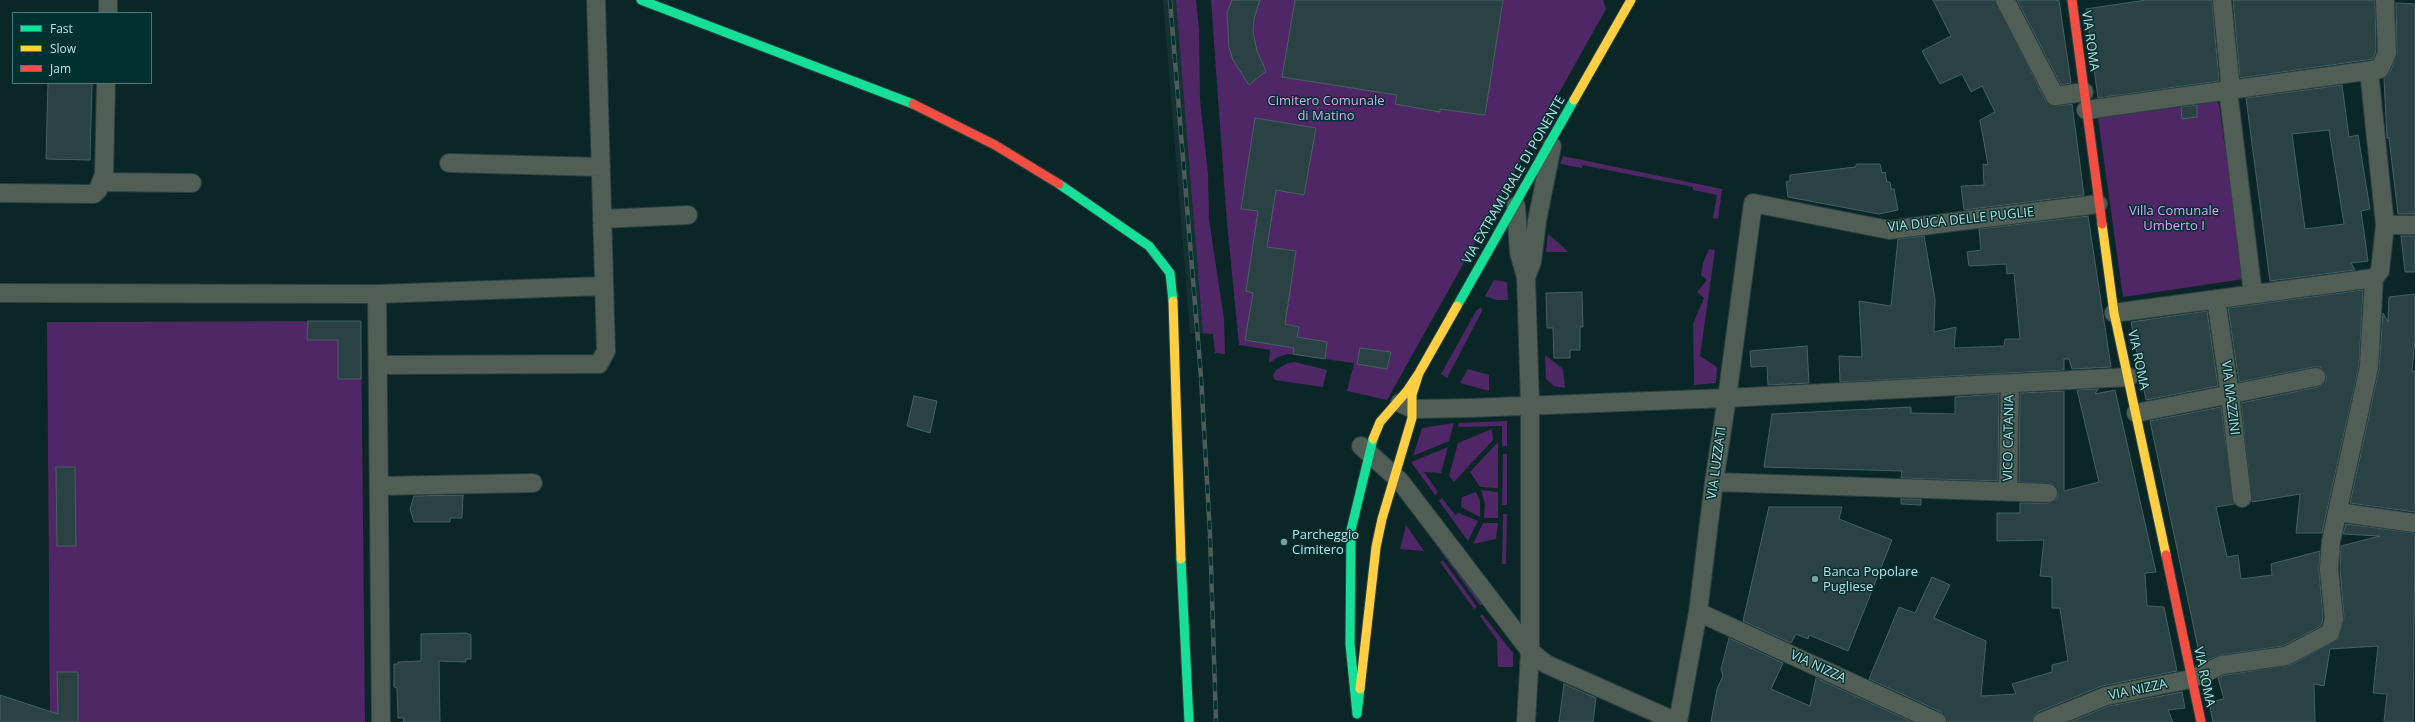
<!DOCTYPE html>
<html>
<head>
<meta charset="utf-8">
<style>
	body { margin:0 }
	#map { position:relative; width:2415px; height:722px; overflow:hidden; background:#0b2626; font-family:"Open Sans",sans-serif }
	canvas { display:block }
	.legend { position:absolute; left:12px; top:12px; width:140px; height:72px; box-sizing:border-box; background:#003131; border:1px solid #4a7777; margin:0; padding:5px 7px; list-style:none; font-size:12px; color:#bae0df }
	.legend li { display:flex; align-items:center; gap:8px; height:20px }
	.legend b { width:20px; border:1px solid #4a7777 }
</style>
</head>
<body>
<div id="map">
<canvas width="2415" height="722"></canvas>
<ul class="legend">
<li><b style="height:5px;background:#16e098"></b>Fast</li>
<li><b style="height:5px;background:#ffcf43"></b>Slow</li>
<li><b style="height:5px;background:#f24e42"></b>Jam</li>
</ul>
</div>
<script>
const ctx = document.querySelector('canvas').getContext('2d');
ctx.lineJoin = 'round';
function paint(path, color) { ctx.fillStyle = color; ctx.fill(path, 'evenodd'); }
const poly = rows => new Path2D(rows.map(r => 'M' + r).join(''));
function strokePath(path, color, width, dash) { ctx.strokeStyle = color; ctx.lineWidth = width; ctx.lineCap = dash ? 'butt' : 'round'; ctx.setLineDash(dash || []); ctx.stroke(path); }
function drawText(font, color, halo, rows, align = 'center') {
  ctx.font = font + ' "Open Sans",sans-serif'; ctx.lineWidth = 3; ctx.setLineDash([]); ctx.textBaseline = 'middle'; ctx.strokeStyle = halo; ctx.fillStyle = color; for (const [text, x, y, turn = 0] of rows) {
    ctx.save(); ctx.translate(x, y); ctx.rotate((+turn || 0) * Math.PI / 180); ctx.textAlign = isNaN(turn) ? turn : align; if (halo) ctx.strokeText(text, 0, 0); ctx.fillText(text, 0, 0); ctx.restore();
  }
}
const built = poly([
	[1163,0,1186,0,1214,334,1190,333]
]);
const green = poly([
	[1176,0,1196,0,1199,29,1200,100,1208,174,1209,220,1224,319,1225,354,1215,353,1213,334,1203,333],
	[1211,0,1603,0,1606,9,1387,400,1347,391,1354,363,1288,354,1278,357,1269,363,1270,350,1239,345,1227,223],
	[2201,98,2215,99,2219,105,2244,279,2123,297,2098,118,2100,114,2124,111,2127,114,2202,104],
	[1563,156,1722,189,1718,219,1713,218,1717,195,1693,190,1693,187,1582,165,1582,168,1560,164],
	[1548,234,1560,244,1568,252,1546,252],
	[1709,249,1715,250,1700,356,1717,367,1716,383,1694,385,1693,324,1704,298,1697,292,1707,280,1701,275,1703,263],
	[1494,280,1507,282,1508,300,1497,300,1485,296],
	[1481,307,1482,311,1447,378,1441,374,1476,311],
	[361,321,365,722,50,722,47,322],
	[1545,355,1563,369,1565,388,1554,386,1546,379],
	[1295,362,1327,370,1323,387,1275,380,1273,376,1276,370,1288,363],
	[1468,369,1489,375,1489,391,1460,383],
	[1507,421,1507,446,1502,446,1502,426,1458,427,1459,423],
	[1454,423,1449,441,1413,456,1422,428],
	[1492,429,1493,440,1454,482,1449,476,1458,443],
	[1498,442,1498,488,1480,487,1470,472],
	[1448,447,1441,473,1424,472,1438,492,1435,495,1411,462],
	[1503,454,1507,454,1507,505,1502,505],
	[1481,490,1498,492,1498,518,1484,518,1485,504],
	[1476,492,1480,501,1480,517,1461,507,1462,497],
	[1442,498,1455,515,1459,513,1478,521,1468,541,1439,501],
	[1503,514,1507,514,1506,564,1502,564],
	[1419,517,1483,604,1480,605,1417,519],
	[1483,523,1498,523,1496,539,1473,544],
	[1406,525,1424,551,1400,549],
	[1443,560,1477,607,1474,609,1440,562],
	[1482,614,1513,653,1513,667,1498,667,1497,640,1480,616]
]);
const building = poly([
	[1232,0,1260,0,1254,19,1253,32,1257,51,1266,71,1249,85,1233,60,1229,47,1227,13,1232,0],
	[1295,0,1503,0,1485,115,1440,109,1440,112,1395,104,1397,95,1282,77,1295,0],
	[1933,0,1995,0,2046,101,2056,106,2072,104,2084,195,1964,210,1961,186,1984,185,1983,164,1988,165,1980,120,1995,112,1982,86,1971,92,1962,74,1940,84,1922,51,1951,36,1933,0],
	[2017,0,2059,0,2071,83,2061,85,2017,0],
	[2146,0,2212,0,2219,81,2098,98,2086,9,2146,0],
	[2233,0,2375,0,2376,51,2373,59,2240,78,2233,0],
	[2396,3,2415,4,2415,214,2398,214,2389,138,2387,138,2384,78,2390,73,2397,53,2396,3],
	[48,83,92,83,90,160,46,159,48,83],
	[2342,85,2349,137,2358,135,2370,209,2361,211,2368,261,2351,263,2355,270,2270,281,2246,98,2342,85],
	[2329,130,2344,224,2305,229,2292,134,2329,130],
	[2197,105,2197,117,2182,119,2181,107,2197,105],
	[1255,118,1316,128,1304,195,1276,190,1267,247,1296,251,1285,324,1299,327,1297,337,1327,342,1325,359,1293,354,1294,348,1245,340,1253,293,1246,291,1258,211,1241,209,1255,118],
	[1857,164,1880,164,1882,173,1885,172,1887,182,1890,182,1891,189,1894,189,1898,210,1879,214,1788,197,1786,182,1790,181,1790,175,1855,167,1857,164],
	[2088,216,2111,367,2072,369,2069,359,2064,359,2064,370,1840,382,1839,356,1862,357,1859,301,1891,306,1898,239,1924,236,1935,299,1934,332,1956,327,1954,348,2004,346,2005,339,2020,339,2014,273,2007,274,2006,264,1969,266,1967,252,1981,250,1979,229,2088,216],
	[2401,236,2415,236,2415,272,2405,272,2401,236],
	[2363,290,2359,366,2322,533,2296,533,2300,494,2252,502,2241,403,2318,387,2326,381,2326,375,2320,367,2314,367,2239,382,2228,308,2363,290],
	[1582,292,1583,327,1580,327,1580,350,1570,350,1570,358,1554,358,1553,328,1547,328,1546,293,1582,292],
	[2415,294,2415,339,2412,371,2415,371,2415,512,2350,503,2379,369,2383,313,2388,322,2389,297,2415,294],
	[2207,311,2218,386,2146,400,2131,322,2207,311],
	[308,321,361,321,361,379,338,379,338,340,307,340,308,321],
	[1807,346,1809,383,1768,385,1767,366,1751,367,1750,351,1807,346],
	[1360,348,1391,352,1387,369,1357,364,1360,348],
	[2098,389,2095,394,2115,390,2156,572,2145,573,2147,606,2164,607,2177,671,2102,686,2038,712,2034,716,2032,722,1947,722,1941,712,1869,679,1899,607,1915,613,1932,577,1950,585,1934,618,1986,641,1981,696,2016,694,2012,684,2052,672,2052,665,2068,661,2060,608,2052,608,2052,577,2040,576,2044,540,1997,541,1997,513,2020,513,2020,503,2048,503,2057,499,2058,494,2053,484,2019,482,2020,393,2064,391,2064,491,2099,482,2077,390,2098,389],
	[1999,394,1998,481,1901,478,1902,471,1764,467,1772,414,1911,407,1911,413,1955,414,1955,397,1999,394],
	[914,396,937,401,930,433,907,426,914,396],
	[2221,407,2234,504,2216,507,2227,557,2238,555,2241,579,2272,575,2271,564,2320,551,2319,570,2323,618,2321,626,2283,646,2221,655,2201,662,2150,421,2221,407],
	[56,467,75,467,76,546,57,546,56,467],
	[463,495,462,518,450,518,450,522,414,522,410,509,414,496,463,495],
	[1901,499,1921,499,1921,505,1901,504,1901,499],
	[1769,507,1842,507,1839,519,1892,540,1848,651,1809,635,1808,639,1796,634,1791,643,1743,621,1769,507],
	[2346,524,2415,533,2413,722,2384,722,2387,694,2373,693,2378,646,2330,649,2324,686,2314,684,2315,722,2213,722,2209,702,2224,699,2218,678,2225,675,2291,665,2338,639,2344,618,2340,569,2341,546,2380,536,2343,534,2346,524],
	[466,633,471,635,471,659,466,659,466,662,439,661,440,722,403,722,404,718,398,718,397,688,394,687,394,664,398,664,398,662,421,661,421,634,466,633],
	[1729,638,1783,663,1771,689,1810,706,1816,678,1912,722,1711,722,1717,689,1723,676,1721,669,1729,638],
	[57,672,78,672,78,722,0,722,0,695,58,714,57,672],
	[1564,684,1596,698,1593,722,1559,722,1564,684],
	[2182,692,2185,708,2168,710,2173,722,2070,722,2109,706,2182,692]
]);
const street = poly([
	[2005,0,2055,96,2084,92],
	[2222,0,2230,81,2228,90,2253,294],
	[108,13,108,0],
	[2086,110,2380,69,2387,53,2385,0],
	[449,163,601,167],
	[102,182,192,183],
	[0,193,94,194,98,190,104,174,106,83],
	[1516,206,1519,253,1526,277,1530,405,1530,651,1526,722],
	[602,219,688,215],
	[2385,225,2415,225],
	[1526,277,1532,262,1537,221,1552,146],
	[0,293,377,294,603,286],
	[377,294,381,722],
	[2216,299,2230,395,2242,498],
	[2114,313,2374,278],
	[378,365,599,364,606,351,596,0],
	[1400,403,1413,409,1470,408,1727,398,2129,377],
	[2136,413,2316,377],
	[1361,446,1400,481,1530,651,1546,664,1677,722],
	[1714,482,2048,493],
	[379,486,533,483],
	[2008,492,2010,383],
	[2337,512,2415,523],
	[1698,612,1937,722],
	[1678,722,1698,612,1714,482,1727,398,1753,203,1889,230,2098,204],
	[2042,722,2106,696,2191,679,2222,665,2286,656,2330,633,2334,619,2329,569,2331,541,2369,367,2374,278,2380,271,2385,225,2369,71]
]);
const fast = poly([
	[641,0,913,104],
	[1059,184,1149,246,1170,273,1173,301],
	[1457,306,1574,100],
	[1181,559,1189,722],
	[1360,689,1357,714,1350,644,1351,530,1373,439]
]);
const slow = poly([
	[1574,100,1631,0],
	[2102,224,2114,313,2166,555],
	[1173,301,1181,559],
	[1373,439,1380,422,1407,391,1419,373,1457,306],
	[1360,689,1376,547,1382,519,1412,418,1412,395,1419,373]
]);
const jam = poly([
	[2072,0,2102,224],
	[913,104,995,145,1059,184],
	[2166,555,2201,722]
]);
const rail = poly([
	[1170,0,1201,377,1210,534,1216,722]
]);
const markers = [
	[1284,542,4,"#7d9f9e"],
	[1815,579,4,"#7d9f9e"]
];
const streetNames = [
	["VIA ROMA",2090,41,82],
	["VIA EXTRAMURALE DI PONENTE",1514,180,-60],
	["VIA DUCA DELLE PUGLIE",1961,220,-6],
	["VIA ROMA",2138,360,78],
	["VIA MAZZINI",2230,398,83],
	["VICO CATANIA",2009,438,-89],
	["VIA LUZZATI",1717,463,-82],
	["VIA NIZZA",1818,667,25],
	["VIA ROMA",2204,677,78],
	["VIA NIZZA",2138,690,-12]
];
const parkNames = [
	["Cimitero Comunale",1326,101],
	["di Matino",1326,116],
	["Villa Comunale",2174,211],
	["Umberto I",2174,226]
];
const poiNames = [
	["Parcheggio",1292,535],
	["Cimitero",1292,550],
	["Banca Popolare",1823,572],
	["Pugliese",1823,587]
];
paint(built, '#153232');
paint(green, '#502766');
paint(building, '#2b4245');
strokePath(building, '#466164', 1);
strokePath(street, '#2a4141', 20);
strokePath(fast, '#2a4141', 11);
strokePath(slow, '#2a4141', 11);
strokePath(jam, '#2a4141', 11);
strokePath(street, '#515e56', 18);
strokePath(fast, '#16e098', 9);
strokePath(slow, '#ffcf43', 9);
strokePath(jam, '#f24e42', 9);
strokePath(rail, '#4c5d59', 4.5);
strokePath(rail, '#003131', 3, [9]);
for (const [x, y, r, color] of markers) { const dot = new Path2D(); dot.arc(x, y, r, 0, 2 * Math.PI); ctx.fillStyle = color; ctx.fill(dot); strokePath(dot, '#003131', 1.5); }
drawText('13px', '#bae0df', '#003131', streetNames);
drawText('13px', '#dea5f8', '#003131', parkNames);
drawText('13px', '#bae0df', '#003131', poiNames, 'left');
</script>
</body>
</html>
